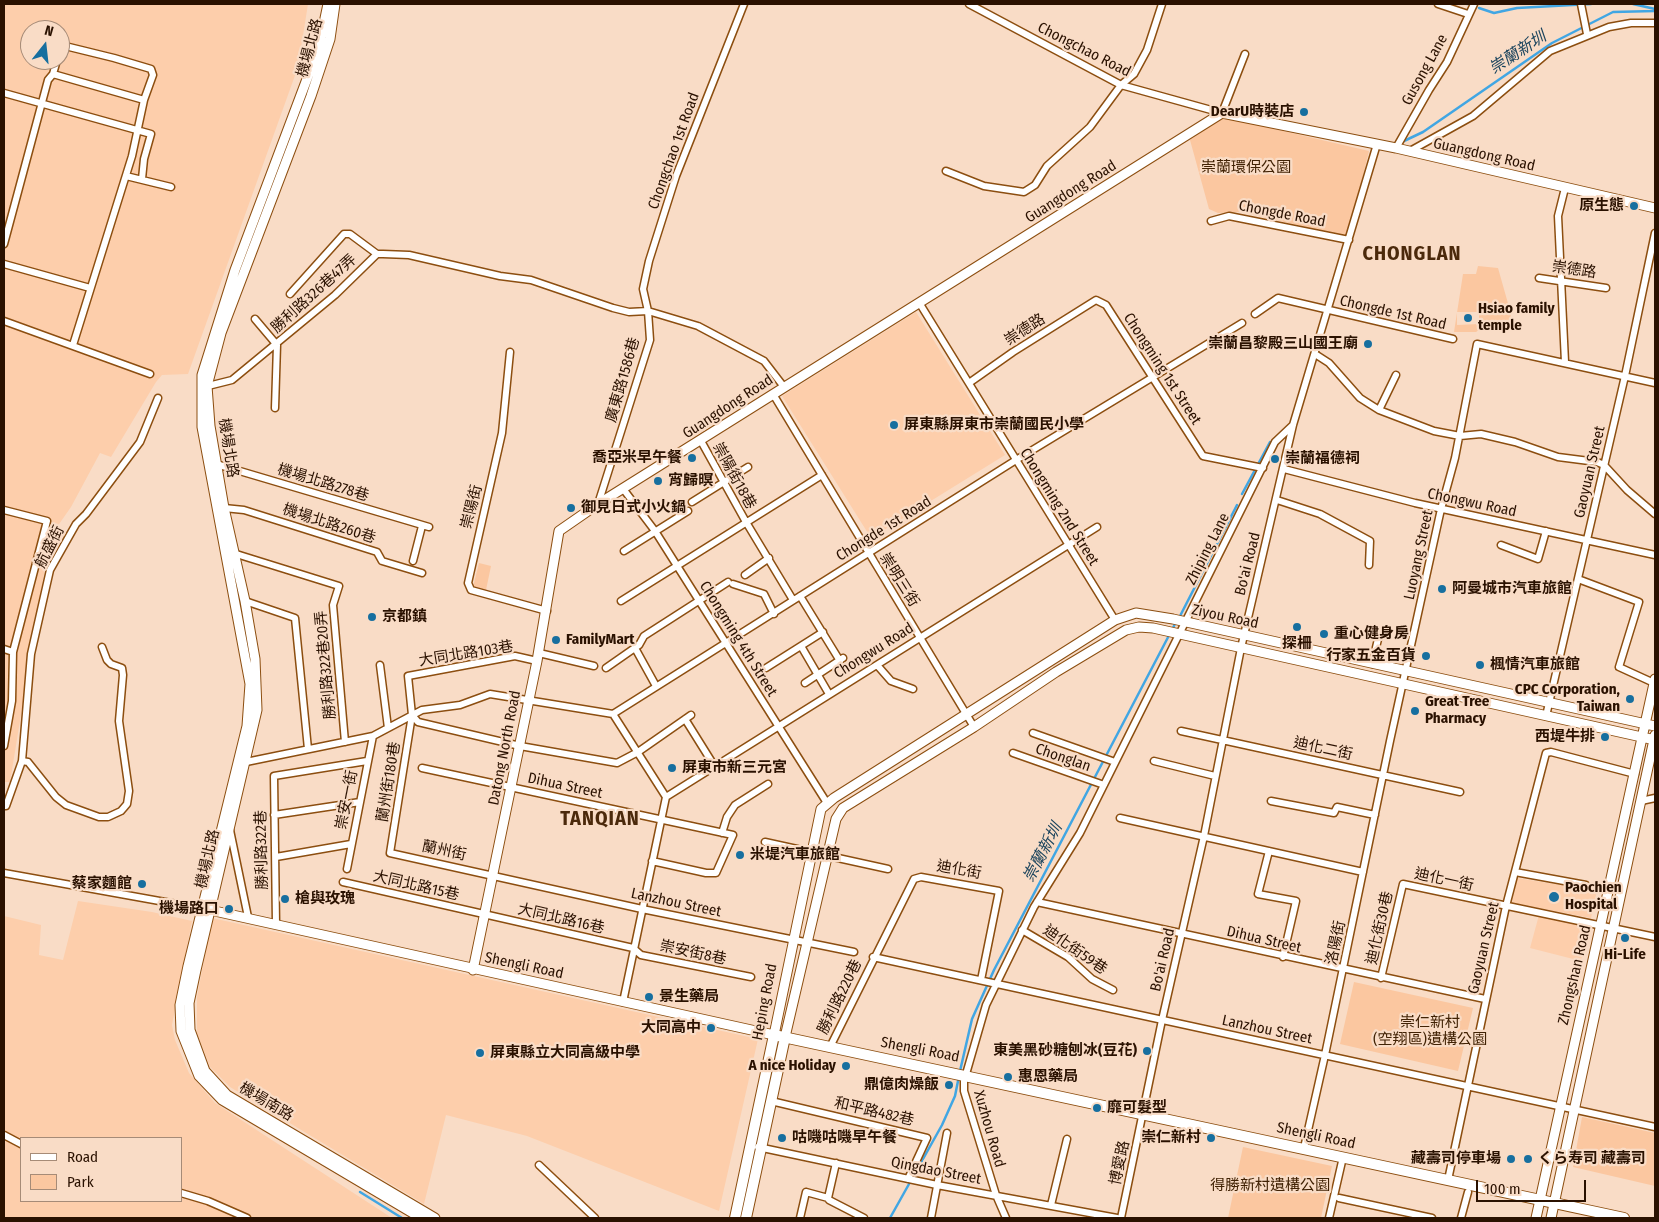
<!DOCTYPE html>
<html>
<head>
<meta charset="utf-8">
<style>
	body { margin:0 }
	#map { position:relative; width:1659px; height:1222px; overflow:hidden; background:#f9dcc6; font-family:"Fira Sans Condensed",sans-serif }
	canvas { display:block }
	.frame { position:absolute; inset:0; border:5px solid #2a1100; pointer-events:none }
	.legend { position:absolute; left:20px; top:1137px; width:162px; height:65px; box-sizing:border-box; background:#f9dcc6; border:1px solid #a68b77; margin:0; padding:6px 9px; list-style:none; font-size:15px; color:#2a1100 }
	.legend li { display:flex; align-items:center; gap:10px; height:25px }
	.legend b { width:25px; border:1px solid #a68b77 }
	.north { position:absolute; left:20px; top:20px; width:50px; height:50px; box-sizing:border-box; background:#f9dcc6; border:1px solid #a68b77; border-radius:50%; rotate:16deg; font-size:14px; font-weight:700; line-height:20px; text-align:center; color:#2a1100 }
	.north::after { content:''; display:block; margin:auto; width:18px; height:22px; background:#176f9f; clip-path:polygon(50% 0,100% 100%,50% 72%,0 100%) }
	.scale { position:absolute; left:1476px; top:1180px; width:110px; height:22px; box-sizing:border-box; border:2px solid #2a1100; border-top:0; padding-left:6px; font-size:15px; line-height:18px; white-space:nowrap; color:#2a1100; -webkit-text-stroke:4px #f9dcc6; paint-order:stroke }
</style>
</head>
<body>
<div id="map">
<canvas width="1659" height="1222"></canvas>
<div class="frame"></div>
<ul class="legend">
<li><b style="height:6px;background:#fff"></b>Road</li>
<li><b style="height:14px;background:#fbc7a0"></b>Park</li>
</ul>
<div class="north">N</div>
<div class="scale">100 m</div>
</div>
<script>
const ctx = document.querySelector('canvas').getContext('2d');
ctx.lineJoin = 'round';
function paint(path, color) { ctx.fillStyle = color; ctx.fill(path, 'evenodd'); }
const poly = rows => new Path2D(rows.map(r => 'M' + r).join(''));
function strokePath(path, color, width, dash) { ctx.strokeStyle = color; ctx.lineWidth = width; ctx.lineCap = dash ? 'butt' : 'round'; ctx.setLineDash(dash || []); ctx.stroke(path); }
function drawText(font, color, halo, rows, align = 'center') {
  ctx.font = font + ' "Fira Sans Condensed","Noto Sans TC","Noto Sans JP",sans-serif'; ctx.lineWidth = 4.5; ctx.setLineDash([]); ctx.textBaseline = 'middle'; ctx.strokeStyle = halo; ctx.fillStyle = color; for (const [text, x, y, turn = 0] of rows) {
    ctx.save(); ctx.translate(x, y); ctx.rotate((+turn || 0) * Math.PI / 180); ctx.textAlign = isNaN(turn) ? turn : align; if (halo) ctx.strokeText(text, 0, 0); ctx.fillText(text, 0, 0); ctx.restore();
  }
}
const built = poly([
	[4,4,308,4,298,67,188,374,162,375,156,382,111,457,100,453,71,507,50,537,10,782,4,782],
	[30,30,60,30,60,60,30,60],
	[916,312,1005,455,871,538,782,396],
	[1517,878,1597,891,1591,918,1512,903],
	[78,901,152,912,192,921,172,1025,175,1040,189,1073,215,1103,392,1218,4,1218,4,916,41,925,39,955,63,960],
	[21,1138,181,1138,181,1201,21,1201],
	[1539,915,1590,924,1581,961,1530,948],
	[212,918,758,1039,719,1211,527,1136,446,1115,424,1204,230,1087,210,1067,197,1033,197,997]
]);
const green = poly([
	[1223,117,1369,151,1348,237,1242,212,1218,213,1209,209,1190,140],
	[1478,266,1498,268,1511,314,1509,324,1490,322,1476,332,1454,332,1463,274,1476,274],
	[1457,312,1479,312,1479,324,1457,325],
	[479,563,491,566,486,590,473,587],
	[1354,982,1473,1008,1458,1071,1340,1044],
	[1582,1117,1655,1133,1655,1186,1573,1167],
	[1243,1147,1332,1166,1321,1218,1228,1218]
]);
const stream = poly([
	[1467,4,1468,4],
	[1633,4,1655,9],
	[1479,8,1494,13,1517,8,1591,4],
	[1404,141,1423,132,1552,43,1613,12,1655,11],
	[1242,494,1270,442],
	[1179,618,1237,505],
	[960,1071,972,1019,994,970,1176,622],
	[360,1192,402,1218],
	[890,1218,942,1125,955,1096,959,1076]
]);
const street = poly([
	[969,4,1121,85,1222,113,1245,54],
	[1438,4,1468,14],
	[1581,4,1587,34],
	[60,48,61,45,114,58,151,69,153,75,144,100,132,156,73,345],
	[53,74,144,100],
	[4,93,151,134,144,159,142,179],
	[1396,148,1429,90,1447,62,1474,4],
	[1410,151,1473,116,1550,51,1609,27,1631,23,1655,23],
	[946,171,984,186,1024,192,1035,185,1047,166,1090,127,1121,85,1134,74,1147,50,1162,4],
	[126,176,171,187],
	[1565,188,1558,216,1565,362],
	[1211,221,1229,216,1349,240],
	[4,244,48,80,53,74,57,60],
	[4,264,90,288],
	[1539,278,1606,288],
	[290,294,344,234,350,234,377,254],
	[920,304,1115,620],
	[1255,314,1278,298,1453,339],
	[255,319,277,345,275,408],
	[4,321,150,374],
	[510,352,502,433,468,583,471,590,547,611],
	[1315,354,1329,363,1360,398,1379,410,1434,431,1460,436,1481,434,1515,442,1558,457,1597,462,1604,465,1627,490,1655,514],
	[969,383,1013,352,1096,300,1106,305,1203,456,1263,468],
	[204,387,232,380,335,295,377,254,383,254,409,255,500,276,531,280,613,308,629,312,648,311,698,326,764,361,784,387],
	[773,394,974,727],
	[1379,410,1396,375],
	[701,441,746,522,793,600],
	[216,464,429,527],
	[1284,469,1415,503,1655,555],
	[624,490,655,531,827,803],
	[1277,500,1320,514,1370,541,1369,565],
	[692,502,748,467],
	[598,504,650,340,648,311,643,289,649,261,676,176,744,4],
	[224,508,244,510,377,552,382,561,422,573],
	[4,510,47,521,13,652,12,701,4,746],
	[1501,545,1538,559,1546,531],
	[624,551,688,511],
	[233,553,339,586,333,605,345,742],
	[413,561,422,526],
	[745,575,769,558],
	[1578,579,1639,602,1619,667,1654,683],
	[733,584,764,594,774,614],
	[800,596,840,661],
	[245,601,295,618,308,749],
	[621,601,822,475],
	[801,646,829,694],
	[635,648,656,686],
	[4,649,13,652],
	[539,653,594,666],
	[537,661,515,656,408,676,412,715,390,853,642,909,854,952],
	[1372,664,1379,635,1383,631],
	[380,665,388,728],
	[877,665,891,681,913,689],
	[606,668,639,645,644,636,728,582],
	[766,668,823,632],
	[805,683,843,658],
	[613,714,666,797,623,1002],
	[412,715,418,722,520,746,617,763,638,752,691,715],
	[1546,716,1625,376,1655,233],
	[685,719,715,767],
	[1181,731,1460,792],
	[1033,733,1115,762],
	[1013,753,1104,785],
	[22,761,28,762,56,797,66,805,99,817,108,817,121,811,127,804,129,791,119,721,123,675,122,668,111,664,107,660,102,647],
	[1154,761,1215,776],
	[246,762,373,736,422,710,460,705,490,694,613,714,1016,460,1242,323],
	[422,768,733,835,716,873,706,873,652,861],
	[666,797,1097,527],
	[1271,801,1334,813,1337,807,1375,815],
	[1641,801,1655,798],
	[4,806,6,806,22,761,31,654,50,570,76,524,86,514,140,442,158,398],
	[274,815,360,802],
	[1120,818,1363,872],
	[230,830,248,917],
	[722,833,727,817,735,805,768,784],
	[765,842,888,869],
	[1269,851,1258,894,1296,901,1283,957],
	[276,857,351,844],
	[347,869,373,736],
	[1515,872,1586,885],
	[4,873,204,909],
	[343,882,633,948,641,955,751,977],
	[1037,902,1485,999],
	[276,924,274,776,367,761],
	[1022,930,1068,957,1092,979,1113,990],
	[873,957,1655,1127],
	[1381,978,1403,884,1655,937],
	[830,1047,914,879,921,877,999,891,981,980],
	[771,1101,927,1138,908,1179],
	[4,1135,21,1144],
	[758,1147,937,1185,1117,1218],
	[1304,1148,1325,1055,1390,741,1441,509,1455,458,1477,344,1655,383],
	[539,1165,595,1218],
	[1448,1180,1506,906,1546,753,1551,752,1635,774],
	[181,1193,208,1201,247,1218],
	[1339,1198,1432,1218],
	[829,1200,864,1218],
	[1051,1205,1067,1139],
	[800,1218,806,1192,828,1198,836,1163],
	[931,1218,947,1133],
	[1006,1218,996,1195,964,1091,964,1081,986,1005,1034,907,1080,833,1275,442,1293,425],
	[1121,1218,1162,1020,1204,836,1241,648,1293,425,1377,144],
	[1329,1218,1343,1157],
	[1461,1218,1468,1192]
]);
const secondary = poly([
	[328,4,319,47,235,270,202,375,202,427,250,684,247,726,188,966,180,1005,181,1031,199,1076,222,1100,421,1218],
	[335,4,330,39,311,96,221,333,207,386,210,426,224,508,245,601,255,659,257,710,196,970,189,1003,190,1030,205,1071,227,1095,435,1218],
	[210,910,774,1035,821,809,834,798,1115,620,1136,613,1173,619,1655,726],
	[473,970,537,661,559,531,598,504,1222,113,1396,148,1655,208],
	[785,1037,836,819,843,808,974,727,1056,672,1126,630,1139,627,1153,628,1655,740],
	[1536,1218,1655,679],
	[1551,1218,1655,735]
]);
const primary = poly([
	[735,1218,774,1035,1624,1218],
	[746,1218,785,1037]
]);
const markers = [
	[1304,112,5,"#176f9f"],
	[1634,206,5,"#176f9f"],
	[1468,318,5,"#176f9f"],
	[1368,344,5,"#176f9f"],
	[894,425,5,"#176f9f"],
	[692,458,5,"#176f9f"],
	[1275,459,5,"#176f9f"],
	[658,481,5,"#176f9f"],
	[571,508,5,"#176f9f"],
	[1442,589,5,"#176f9f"],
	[372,617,5,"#176f9f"],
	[1297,627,5,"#176f9f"],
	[1324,634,5,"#176f9f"],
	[556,640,5,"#176f9f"],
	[1426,656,5,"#176f9f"],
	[1480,665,5,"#176f9f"],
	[1630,699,5,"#176f9f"],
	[1415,711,5,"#176f9f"],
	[1605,737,5,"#176f9f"],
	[672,768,5,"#176f9f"],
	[740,855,5,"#176f9f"],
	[142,884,5,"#176f9f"],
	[1554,897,6,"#176f9f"],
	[285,899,5,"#176f9f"],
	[229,909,5,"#176f9f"],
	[1625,938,5,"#176f9f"],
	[649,997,5,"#176f9f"],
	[711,1028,5,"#176f9f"],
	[1147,1051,5,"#176f9f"],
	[480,1053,5,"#176f9f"],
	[846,1066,5,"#176f9f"],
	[1008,1077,5,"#176f9f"],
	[949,1085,5,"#176f9f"],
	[1097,1108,5,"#176f9f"],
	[782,1138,5,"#176f9f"],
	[1211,1138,5,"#176f9f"],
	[1511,1159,5,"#176f9f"],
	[1528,1159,5,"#176f9f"]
];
const streetNames = [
	["機場北路",310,48,-75],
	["Chongchao Road",1084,50,27],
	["Gusong Lane",1425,70,-61],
	["Chongchao 1st Road",674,151,-70],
	["Guangdong Road",1484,155,13],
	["Guangdong Road",1071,192,-32],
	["Chongde Road",1282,214,11],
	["崇德路",1574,270,8],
	["勝利路326巷47弄",314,294,-42],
	["Chongde 1st Road",1393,313,13],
	["崇德路",1025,330,-33],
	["Chongming 1st Street",1162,369,57],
	["廣東路1586巷",623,380,-74],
	["Guangdong Road",728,407,-33],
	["機場北路",228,448,81],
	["Gaoyuan Street",1590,472,-77],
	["崇陽街18巷",734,476,61],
	["機場北路278巷",323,483,17],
	["Chongwu Road",1472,503,12],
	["崇陽街",472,507,-76],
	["Chongming 2nd Street",1059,507,58],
	["機場北路260巷",329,524,18],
	["Chongde 1st Road",884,529,-32],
	["航盛街",50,547,-63],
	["Zhiping Lane",1208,549,-63],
	["Luoyang Street",1419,555,-78],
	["Bo'ai Road",1248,564,-76],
	["崇明三街",899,580,58],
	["Ziyou Road",1225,617,12],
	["Chongming 4th Street",738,639,58],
	["Chongwu Road",874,651,-32],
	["大同北路103巷",466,654,-9],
	["勝利路322巷20弄",326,665,-95],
	["Datong North Road",505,748,-79],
	["迪化二街",1323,749,12],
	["Chonglan",1063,758,19],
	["蘭州街180巷",389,782,-81],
	["Dihua Street",565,786,12],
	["崇安一街",347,800,-79],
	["勝利路322巷",262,850,-91],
	["蘭州街",444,851,12],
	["機場北路",208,859,-77],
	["迪化街",959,870,10],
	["迪化一街",1444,880,12],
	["大同北路15巷",416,886,13],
	["Lanzhou Street",676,903,12],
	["大同北路16巷",561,919,13],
	["迪化街30巷",1380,928,-77],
	["Dihua Street",1264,940,13],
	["洛陽街",1336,943,-78],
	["Gaoyuan Street",1484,948,-77],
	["迪化街59巷",1075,950,35],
	["崇安街8巷",693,953,12],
	["Bo'ai Road",1163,960,-77],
	["Shengli Road",524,966,12],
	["Zhongshan Road",1575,975,-77],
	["勝利路220巷",840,997,-64],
	["Heping Road",765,1002,-79],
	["Lanzhou Street",1267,1030,12],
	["Shengli Road",920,1050,11],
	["機場南路",266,1102,31],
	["和平路482巷",874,1112,13],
	["Xuzhou Road",989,1129,74],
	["Shengli Road",1316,1136,12],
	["博愛路",1120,1163,-78],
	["Qingdao Street",936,1171,11]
];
const poiNames = [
	["DearU時裝店",1294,112,"right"],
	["原生態",1624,206,"right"],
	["Hsiao family",1478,309],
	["temple",1478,326],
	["崇蘭昌黎殿三山國王廟",1358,344,"right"],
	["屏東縣屏東市崇蘭國民小學",904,425],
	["喬亞米早午餐",682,458,"right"],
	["崇蘭福德祠",1285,459],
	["宵歸暝",668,481],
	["御見日式小火鍋",581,508],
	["阿曼城市汽車旅館",1452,589],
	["京都鎮",382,617],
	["重心健身房",1334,634],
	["FamilyMart",566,640],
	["探柵",1297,644,"center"],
	["行家五金百貨",1416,656,"right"],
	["楓情汽車旅館",1490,665],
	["CPC Corporation,",1620,690,"right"],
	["Taiwan",1620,707,"right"],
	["Great Tree",1425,702],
	["Pharmacy",1425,719],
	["西堤牛排",1595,737,"right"],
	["屏東市新三元宮",682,768],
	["米堤汽車旅館",750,855],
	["蔡家麵館",132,884,"right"],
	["Paochien",1565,888],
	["Hospital",1565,905],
	["槍與玫瑰",295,899],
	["機場路口",219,909,"right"],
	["Hi-Life",1625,955,"center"],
	["景生藥局",659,997],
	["大同高中",701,1028,"right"],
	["東美黑砂糖刨冰(豆花)",1137,1051,"right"],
	["屏東縣立大同高級中學",490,1053],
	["A nice Holiday",836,1066,"right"],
	["惠恩藥局",1018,1077],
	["鼎億肉燥飯",939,1085,"right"],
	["靡可髮型",1107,1108],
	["咕嘰咕嘰早午餐",792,1138],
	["崇仁新村",1201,1138,"right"],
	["藏壽司停車場",1501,1159,"right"],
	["くら寿司 藏壽司",1538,1159]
];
const parkNames = [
	["崇蘭環保公園",1246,168],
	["崇仁新村",1430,1023],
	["(空翔區)遺構公園",1430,1040],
	["得勝新村遺構公園",1270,1186]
];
const waterNames = [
	["崇蘭新圳",1518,53,-33],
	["崇蘭新圳",1043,853,-62]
];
const districtNames = [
	["CHONGLAN",1412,254],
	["TANQIAN",600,819]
];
paint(built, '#fdceab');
paint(green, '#fbc7a0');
strokePath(stream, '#41a6e3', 2.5);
strokePath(street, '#8c4e10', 9);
strokePath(secondary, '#8c4e10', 11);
strokePath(primary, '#8c4e10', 12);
strokePath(street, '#fff', 6);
strokePath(secondary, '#fff', 9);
strokePath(primary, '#fff', 10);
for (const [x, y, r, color] of markers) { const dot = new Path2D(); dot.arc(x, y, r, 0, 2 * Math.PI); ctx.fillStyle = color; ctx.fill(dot); strokePath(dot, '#f9dcc6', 2); }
drawText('15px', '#2a1100', '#f9dcc6', streetNames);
drawText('bold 15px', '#2a1100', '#f9dcc6', poiNames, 'left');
drawText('15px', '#412204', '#f9dcc6', parkNames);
drawText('italic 16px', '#1b445d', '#f9dcc6', waterNames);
ctx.letterSpacing = '1px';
drawText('bold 20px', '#4b290b', '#f9dcc6', districtNames);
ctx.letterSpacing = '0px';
</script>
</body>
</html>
